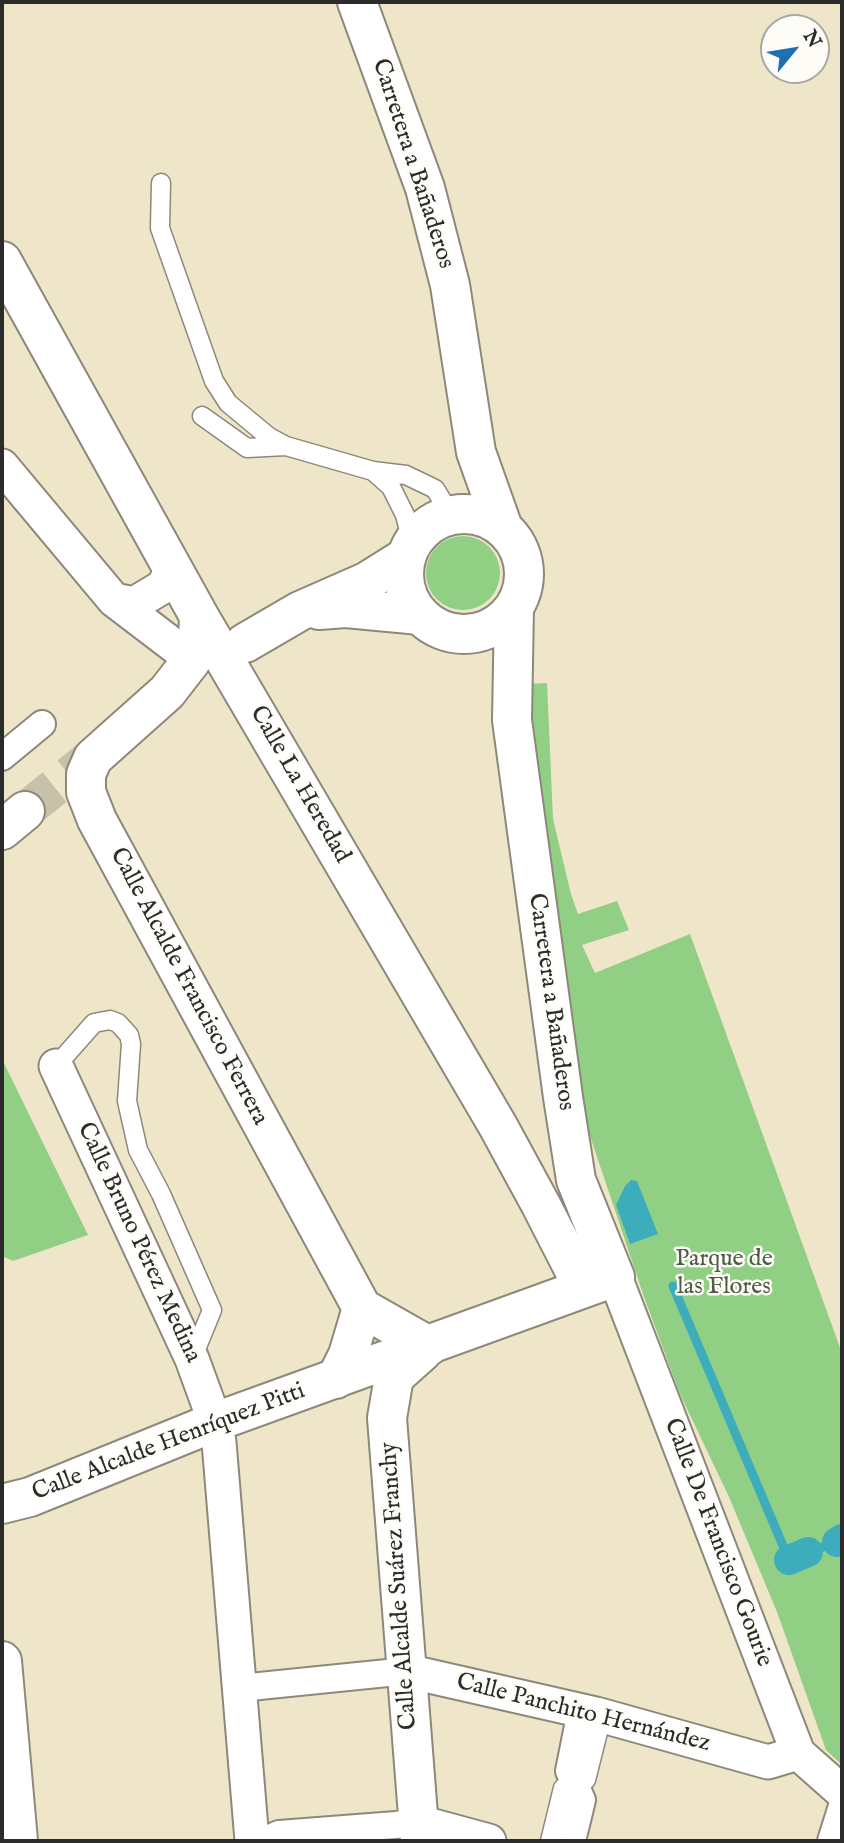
<!DOCTYPE html>
<html>
<head>
<meta charset="utf-8">
<style>
	body { margin:0 }
	#map { position:relative; width:844px; height:1843px; overflow:hidden; background:#efe6ca; font-family:"IM FELL English",serif }
	canvas { display:block }
	.frame { position:absolute; inset:0; border:4px solid #2b2b2b; pointer-events:none }
	.north { position:absolute; left:760px; top:14px; width:70px; height:70px; box-sizing:border-box; background:#fdfcf7; border:2px solid #a9a8a5; border-radius:50%; rotate:60deg; font-size:19px; font-weight:700; line-height:28px; text-align:center; color:#2b2b2b }
	.north::after { content:''; display:block; margin:auto; width:24px; height:32px; background:#1f6fb2; clip-path:polygon(50% 0,100% 100%,50% 72%,0 100%) }
</style>
</head>
<body>
<div id="map">
<canvas width="844" height="1843"></canvas>
<div class="frame"></div>
<div class="north">N</div>
</div>
<script>
const ctx = document.querySelector('canvas').getContext('2d');
ctx.lineJoin = 'round';
function paint(path, color) { ctx.fillStyle = color; ctx.fill(path, 'evenodd'); }
const poly = rows => new Path2D(rows.map(r => 'M' + r).join(''));
function strokePath(path, color, width, dash) { ctx.strokeStyle = color; ctx.lineWidth = width; ctx.lineCap = dash ? 'butt' : 'round'; ctx.setLineDash(dash || []); ctx.stroke(path); }
function drawText(font, color, halo, rows, align = 'center') {
  ctx.font = font + ' "IM FELL English",serif'; ctx.lineWidth = 5; ctx.setLineDash([]); ctx.textBaseline = 'middle'; ctx.strokeStyle = halo; ctx.fillStyle = color; for (const [text, x, y, turn = 0] of rows) {
    ctx.save(); ctx.translate(x, y); ctx.rotate((+turn || 0) * Math.PI / 180); ctx.textAlign = isNaN(turn) ? turn : align; if (halo) ctx.strokeText(text, 0, 0); ctx.fillText(text, 0, 0); ctx.restore();
  }
}
const green = poly([
	'426 573a37 37 0 1 1 74 0a37 37 0 1 1-74 0Z',
	[547,683,553,819,571,894,578,914,617,901,629,930,582,945,595,973,690,934,842,1353,842,1765,826,1750,777,1612,729,1497,680,1394,644,1297,584,1118,524,684],
	[2,1059,88,1235,13,1261,2,1256]
]);
const water = poly([
	[631,1180,637,1181,658,1234,630,1244,616,1205,625,1186]
]);
const stream = poly([
	[673,1286,789,1560],
	[808,1552,837,1542]
]);
const canal = poly([
	[837,1542,842,1539],
	[789,1560,808,1552]
]);
const secondaryTunnel = poly([
	[25,811,108,744]
]);
const service = poly([
	[161,183,160,228,214,381,228,403,269,437,286,446,373,471,406,475,435,489,451,515],
	[202,416,247,448,286,446],
	[373,471,391,487,405,515,412,542],
	[56,1066,94,1023,110,1020,118,1023,129,1035,131,1044,127,1101,138,1150,161,1194,212,1310,192,1359],
	[586,1780,602,1716],
	[550,1841,563,1788]
]);
const pedestrian = poly([
	[2,757,42,724],
	[240,1688,407,1671],
	[263,1841,279,1834,396,1825,419,1822],
	[572,1841,582,1800,569,1771,581,1711],
	[831,1841,842,1806]
]);
const minor = poly([
	[2,466,114,600,177,648,191,661],
	[114,600,134,604,164,586,172,566],
	[56,1066,192,1359,215,1422,219,1442,252,1841],
	[615,1277,798,1753,842,1792],
	[407,1671,596,1714,768,1762,798,1753],
	[419,1822,489,1841]
]);
const secondary = poly([
	[357,2,425,188,450,285,476,452,503,528],
	[2,261,199,616,498,1126,541,1205,583,1287],
	'404 574a60 60 0 1 1 120 0a60 60 0 1 1-120 0Z',
	[319,610,346,608,420,615],
	[199,616,198,643,191,661,167,692,93,758,86,774,86,792,97,820,362,1308,348,1355,336,1379],
	[245,643,300,611,366,582,406,557],
	[2,830,25,811],
	[362,1308,429,1346],
	[2,1504,30,1497,215,1422,615,1277,576,1180,563,1097,512,720,514,608],
	[2,1661,18,1841],
	[420,1841,387,1418,394,1377,423,1351]
]);
const streetNames = [
	["Carretera a Bañaderos",412,164,72],
	["Calle La Heredad",299,785,60],
	["Calle Alcalde Francisco Ferrera",188,987,62],
	["Carretera a Bañaderos",550,1002,82],
	["Calle Bruno Pérez Medina",138,1243,65],
	["Calle Alcalde Henríquez Pitti",169,1443,-21],
	["Calle De Francisco Gourie",717,1543,69],
	["Calle Alcalde Suárez Franchy",400,1586,-94],
	["Calle Panchito Hernández",583,1714,14]
];
const parkNames = [
	["Parque de",724,1260],
	["las Flores",724,1288]
];
paint(green, '#91cf85');
paint(water, '#3eadbb');
strokePath(stream, '#3eadbb', 9);
strokePath(canal, '#3eadbb', 30);
strokePath(secondaryTunnel, '#c8c1aa', 38, [38, 19]);
strokePath(service, '#8d887a', 21);
strokePath(pedestrian, '#8d887a', 30);
strokePath(minor, '#8d887a', 37);
strokePath(secondary, '#8d887a', 42);
strokePath(service, '#fff', 18);
strokePath(pedestrian, '#fff', 26);
strokePath(minor, '#fff', 33);
strokePath(secondary, '#fff', 38);
drawText('24px', '#2b2b2b', '#fdfcf7', streetNames);
drawText('24px', '#4a5c46', '#fdfcf7', parkNames);
</script>
</body>
</html>
